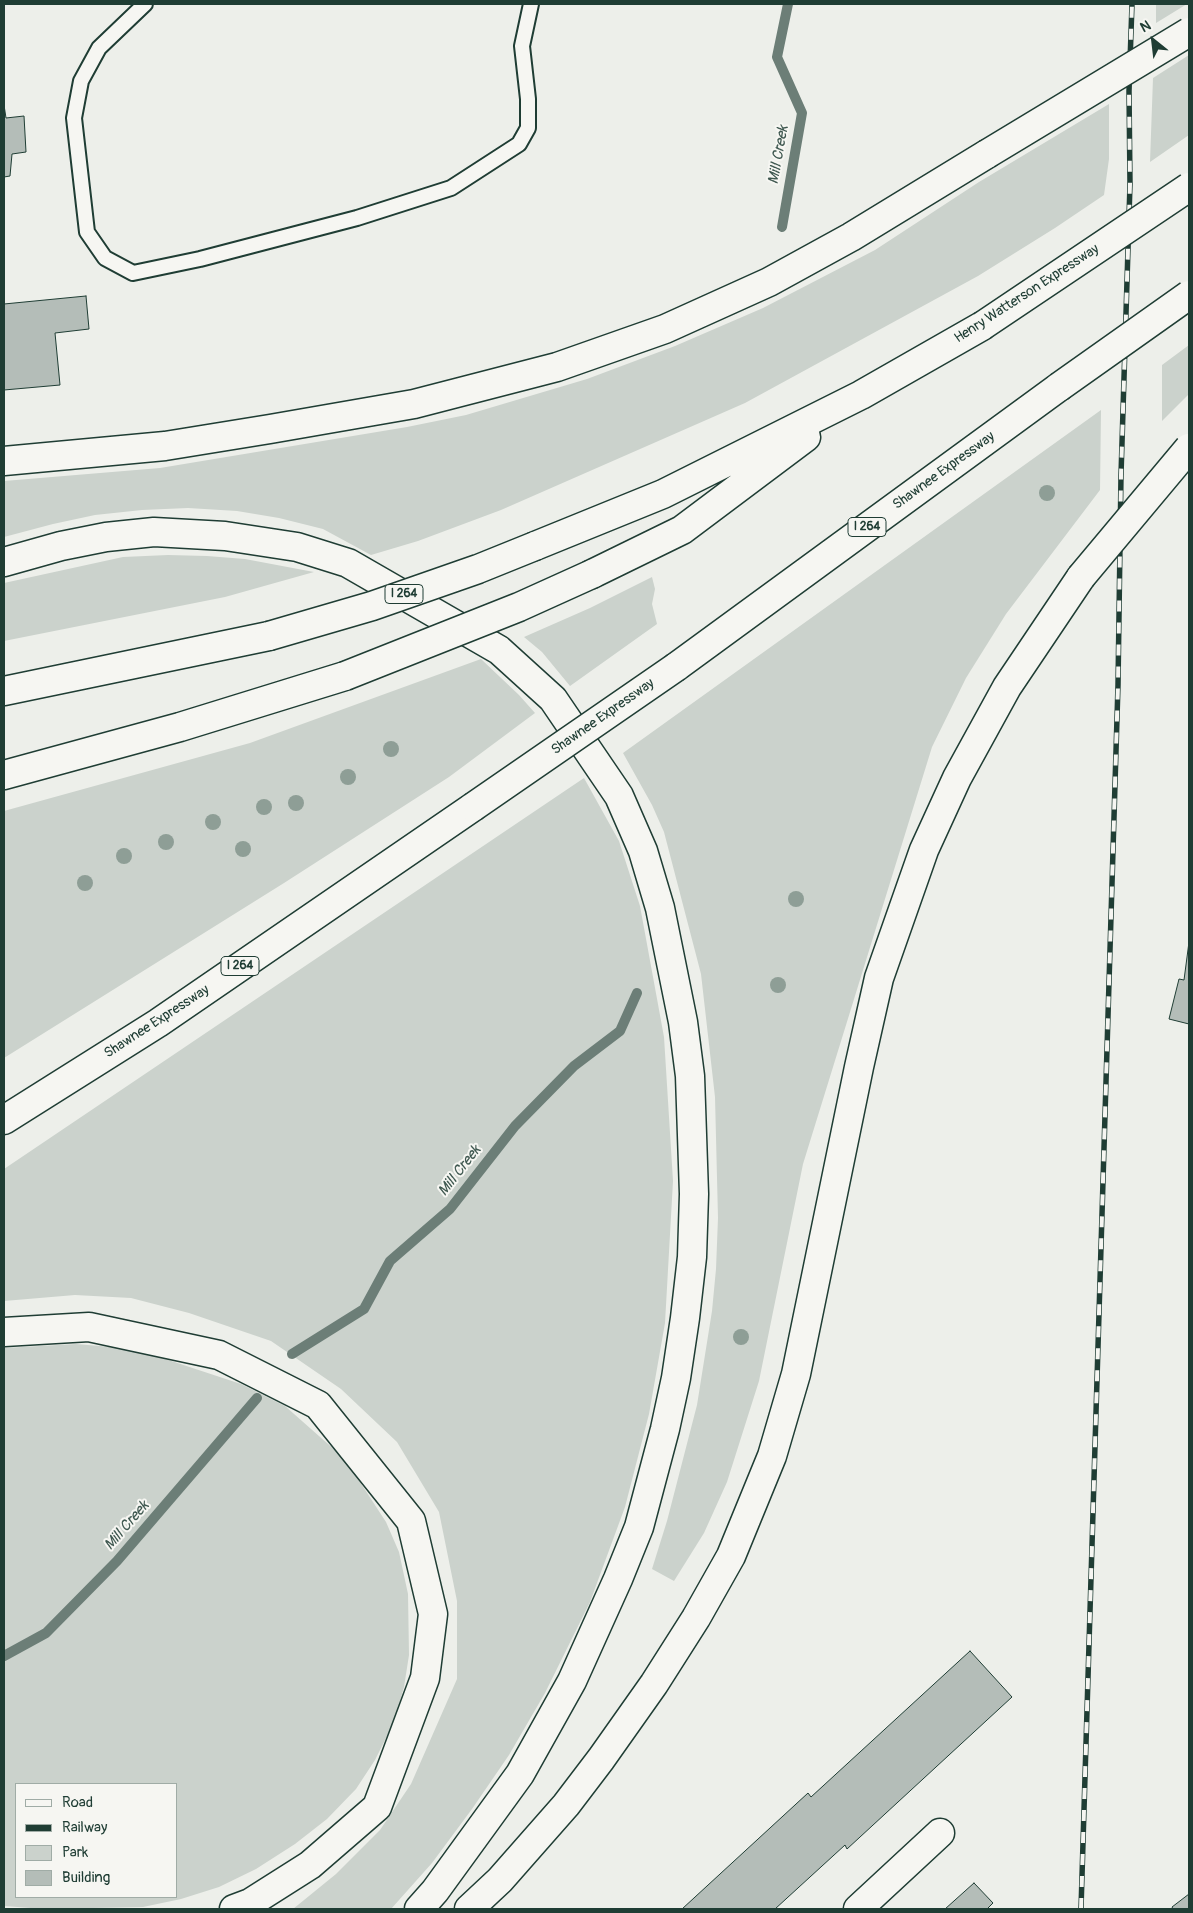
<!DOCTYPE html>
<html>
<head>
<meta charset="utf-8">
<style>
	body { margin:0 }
	#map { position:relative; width:1193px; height:1913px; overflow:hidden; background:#edefea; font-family:Pangolin,sans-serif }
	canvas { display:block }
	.frame { position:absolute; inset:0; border:5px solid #1f3d34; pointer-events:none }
	.legend { position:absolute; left:15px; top:1783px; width:162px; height:115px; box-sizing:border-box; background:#f6f6f2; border:1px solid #a0aca6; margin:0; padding:6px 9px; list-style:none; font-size:15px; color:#1f3d34 }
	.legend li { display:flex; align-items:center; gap:10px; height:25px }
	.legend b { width:25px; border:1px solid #a0aca6 }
	.north { position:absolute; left:1128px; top:15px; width:50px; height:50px; -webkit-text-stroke:4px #f6f6f2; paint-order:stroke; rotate:331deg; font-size:14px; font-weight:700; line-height:20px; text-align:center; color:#1f3d34 }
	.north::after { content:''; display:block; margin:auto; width:18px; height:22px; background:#1f3d34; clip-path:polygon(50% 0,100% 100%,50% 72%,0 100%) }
</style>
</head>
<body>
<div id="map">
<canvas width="1193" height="1913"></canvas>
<div class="frame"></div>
<ul class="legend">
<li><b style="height:6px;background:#f6f6f2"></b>Road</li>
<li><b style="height:6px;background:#1f3d34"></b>Railway</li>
<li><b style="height:14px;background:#cbd2cc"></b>Park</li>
<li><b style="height:14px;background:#b4bdb8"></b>Building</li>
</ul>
<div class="north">N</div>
</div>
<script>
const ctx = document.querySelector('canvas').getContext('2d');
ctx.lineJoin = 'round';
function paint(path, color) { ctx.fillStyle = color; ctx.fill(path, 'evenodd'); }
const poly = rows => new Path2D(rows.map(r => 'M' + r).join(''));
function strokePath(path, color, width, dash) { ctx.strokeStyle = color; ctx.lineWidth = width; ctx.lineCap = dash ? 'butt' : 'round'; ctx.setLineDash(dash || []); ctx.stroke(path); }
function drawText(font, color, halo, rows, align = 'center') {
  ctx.font = font + ' Pangolin,sans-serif'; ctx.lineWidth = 4; ctx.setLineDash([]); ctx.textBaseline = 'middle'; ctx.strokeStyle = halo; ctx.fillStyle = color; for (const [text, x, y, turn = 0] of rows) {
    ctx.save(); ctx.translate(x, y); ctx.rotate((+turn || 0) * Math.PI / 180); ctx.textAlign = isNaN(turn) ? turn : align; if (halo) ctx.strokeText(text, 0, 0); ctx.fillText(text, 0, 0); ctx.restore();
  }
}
const green = poly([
	[1156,4,1187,4,1156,23],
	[1189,55,1189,135,1150,162,1153,78],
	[1109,104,1109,159,1104,195,1055,228,978,276,745,403,501,510,418,541,371,555,323,529,279,518,237,511,188,508,142,510,95,515,53,524,4,537,4,481,160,468,407,427,466,415,587,379,675,346,763,308,875,250,979,182],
	[1189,345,1189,394,1162,421,1162,365],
	[1101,410,1100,490,1006,614,966,678,932,747,803,1164,759,1381,727,1482,704,1533,674,1581,652,1569,667,1521,697,1405,712,1311,716,1269,718,1218,715,1097,701,974,664,832,652,805,623,753],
	[168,555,207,556,245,559,314,572,225,597,4,641,4,583,123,557],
	[652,577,655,589,652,604,657,624,570,686,542,652,524,637,590,608],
	[481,659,519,695,535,713,449,777,284,883,4,1058,4,811,250,743],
	[584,778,619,841,640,906,664,1037,673,1181,665,1323,649,1414,625,1507,590,1602,545,1693,509,1755,472,1809,432,1863,391,1909,293,1909,336,1874,380,1830,411,1784,457,1679,457,1601,439,1512,397,1442,341,1389,271,1341,189,1313,131,1298,75,1295,4,1301,4,1169],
	[76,1344,135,1349,241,1384,285,1406,345,1459,386,1522,399,1552,408,1594,409,1655,404,1687,394,1722,375,1760,356,1789,327,1819,295,1844,256,1869,219,1887,181,1899,143,1907,44,1909,4,1906,4,1348],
	[16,1784,176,1784,176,1897,16,1897]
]);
const stream = poly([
	[782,227,802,113,777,57,788,4],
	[292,1354,364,1309,390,1261,450,1209,515,1126,574,1066,620,1031,637,993],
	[4,1656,46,1633,117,1561,257,1398]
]);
const building = poly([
	[4,105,6,118,24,116,26,152,12,154,10,176,4,177,4,105],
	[86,296,89,329,55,333,60,385,4,390,4,304,86,296],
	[1189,942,1189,1024,1169,1019,1179,979,1184,980,1189,942],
	[970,1651,1012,1697,847,1849,845,1845,775,1909,682,1909,808,1793,811,1797,970,1651],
	[974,1883,993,1903,987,1909,945,1909,974,1883],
	[1189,1894,1189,1909,1173,1909,1172,1907,1189,1894]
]);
const lane = poly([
	[145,4,99,48,81,81,74,118,87,232,105,258,133,273,200,259,357,218,451,188,519,144,528,128,528,99,522,46,531,4]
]);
const street = poly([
	[858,1909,940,1833]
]);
const highway = poly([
	[4,461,165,446,270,429,414,404,557,367,665,329,769,282,851,237,987,154],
	[535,546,663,494,861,395,982,326],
	[4,562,61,546,106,537,154,532,225,536,297,547,348,563,499,650,553,699,619,796,643,851,660,908,683,1022,690,1076,694,1194,692,1257,685,1318,676,1378,665,1429,639,1527,618,1579,572,1681,520,1774,435,1891,419,1909],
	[592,574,682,530,806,437],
	[676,667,1059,387],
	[4,691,269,636],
	[4,775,180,727,345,676],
	[4,1120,158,1023,473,807],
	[4,1332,89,1327,219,1355,318,1405,411,1521,433,1614,425,1678,377,1807,310,1865,250,1903,234,1909],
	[469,1909,500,1880,566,1805,601,1759,654,1684,696,1618,731,1556,772,1456,796,1374,859,1067,879,978,924,850,957,778,1007,687,1081,577]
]);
const rail = poly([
	[1081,1909,1118,685,1121,475,1130,184,1129,91,1132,4]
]);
const highwayBridge = poly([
	[987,154,1189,32],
	[982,326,1189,187],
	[1059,387,1189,295],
	[1081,577,1189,448],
	[269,636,372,606,478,569,535,546],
	[345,676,519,607,592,574],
	[473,807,676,667]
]);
const trees = [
	[1047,493],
	[391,749],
	[348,777],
	[296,803],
	[264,807],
	[213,822],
	[166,842],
	[243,849],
	[124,856],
	[85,883],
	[796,899],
	[778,985],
	[741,1337]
];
const shields = [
	[867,527,38],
	[404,594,38],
	[240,966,38]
];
const shieldNames = [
	["I 264",867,527],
	["I 264",404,594],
	["I 264",240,966]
];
const streetNames = [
	["Henry Watterson Expressway",1027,294,-33],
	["Shawnee Expressway",944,471,-36],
	["Shawnee Expressway",603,717,-35],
	["Shawnee Expressway",157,1022,-33]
];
const waterNames = [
	["Mill Creek",779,155,-80],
	["Mill Creek",460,1171,-52],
	["Mill Creek",127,1526,-49]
];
paint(green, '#cbd2cc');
strokePath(stream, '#6c7e77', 10);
paint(building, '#b4bdb8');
strokePath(building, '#1f3d34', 1);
strokePath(lane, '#1f3d34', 18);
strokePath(street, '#1f3d34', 31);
strokePath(highway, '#1f3d34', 31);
strokePath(lane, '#f6f6f2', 14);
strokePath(street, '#f6f6f2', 28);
strokePath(highway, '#f6f6f2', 28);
strokePath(rail, '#1f3d34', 5.5);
strokePath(rail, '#f6f6f2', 4, [11]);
strokePath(highwayBridge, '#1f3d34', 31, []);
strokePath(highwayBridge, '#f6f6f2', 28);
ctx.fillStyle = '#8e9e96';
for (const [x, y] of trees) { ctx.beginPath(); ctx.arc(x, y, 8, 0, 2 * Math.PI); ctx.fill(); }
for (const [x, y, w] of shields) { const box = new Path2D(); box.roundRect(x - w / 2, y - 9.5, w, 19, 4); ctx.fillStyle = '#f6f6f2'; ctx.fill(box); strokePath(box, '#1f3d34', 1); }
drawText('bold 12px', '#1f3d34', null, shieldNames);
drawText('14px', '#1f3d34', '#f6f6f2', streetNames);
drawText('italic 15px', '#3f5850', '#f6f6f2', waterNames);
</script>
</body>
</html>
